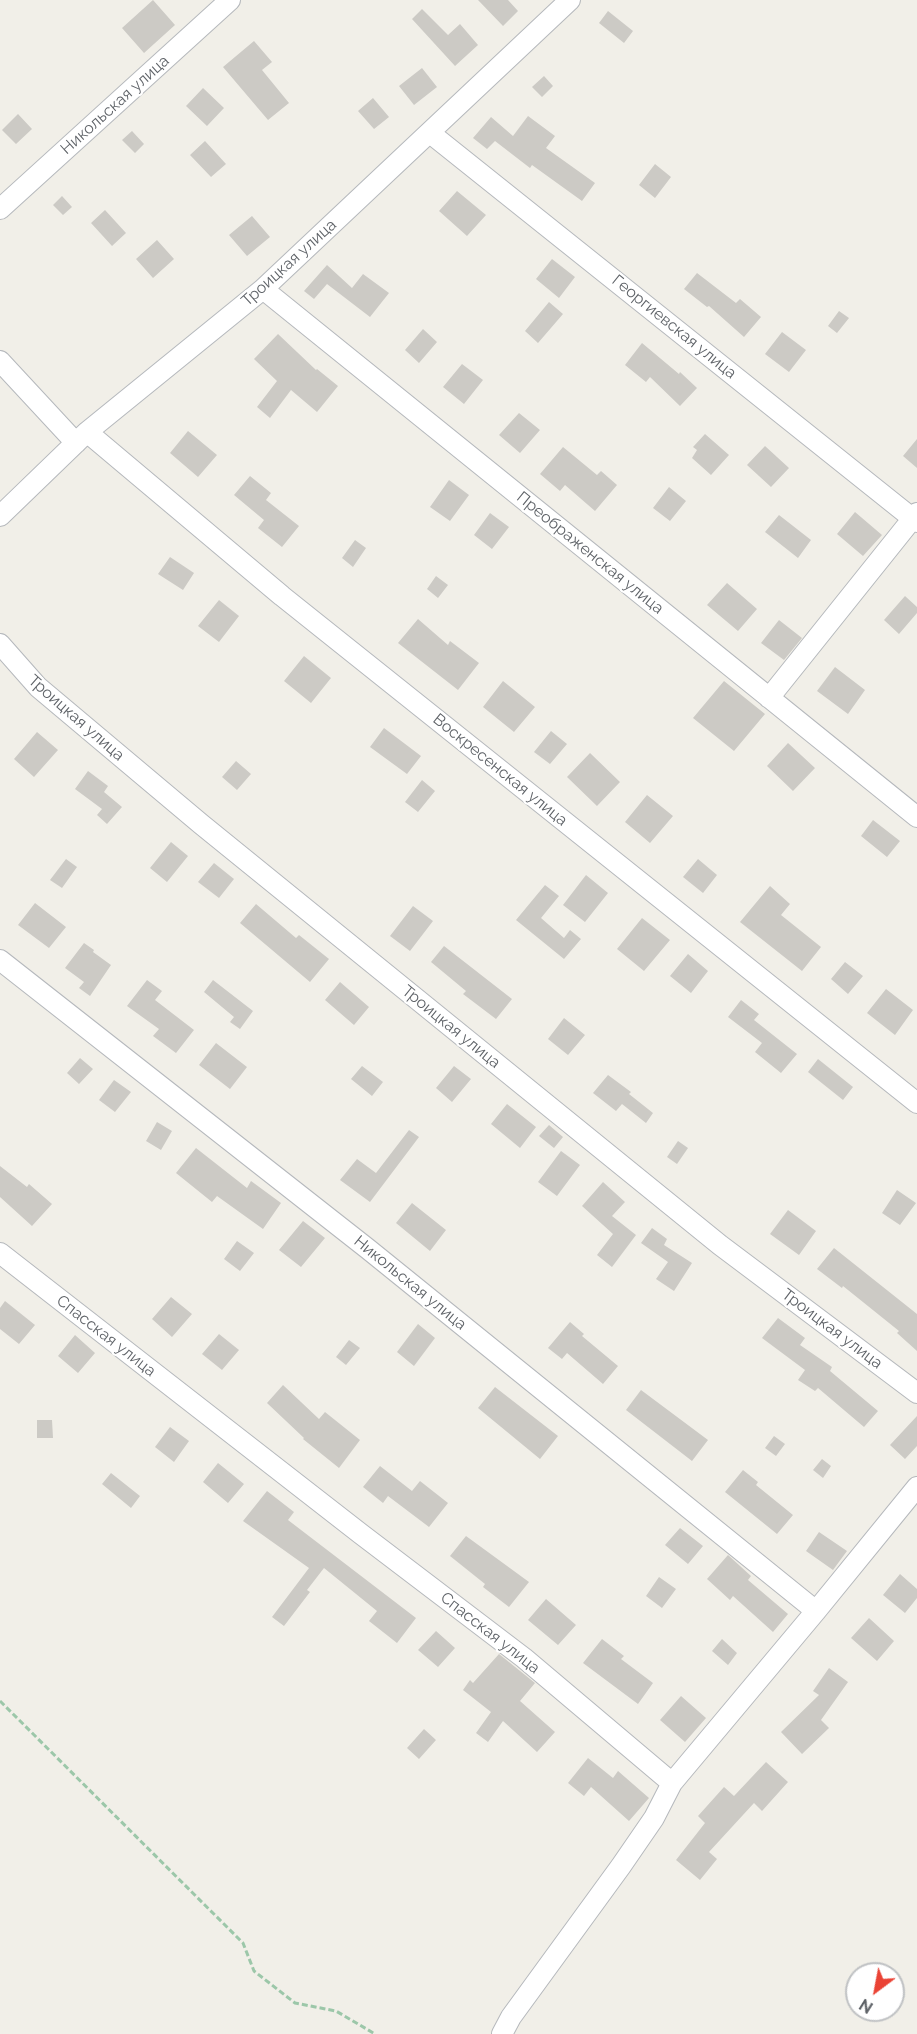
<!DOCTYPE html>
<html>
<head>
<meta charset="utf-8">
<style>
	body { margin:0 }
	#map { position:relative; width:917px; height:2034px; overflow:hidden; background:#f1efe8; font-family:Raleway,sans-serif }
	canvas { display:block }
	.north { position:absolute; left:845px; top:1962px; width:60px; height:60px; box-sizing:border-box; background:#fff; border:2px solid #bfc1c3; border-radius:50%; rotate:212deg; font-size:16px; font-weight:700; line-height:24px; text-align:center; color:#5f6368 }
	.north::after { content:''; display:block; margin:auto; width:21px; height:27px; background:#ea4335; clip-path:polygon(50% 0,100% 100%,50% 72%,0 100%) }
</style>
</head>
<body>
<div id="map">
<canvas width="917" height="2034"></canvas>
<div class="north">N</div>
</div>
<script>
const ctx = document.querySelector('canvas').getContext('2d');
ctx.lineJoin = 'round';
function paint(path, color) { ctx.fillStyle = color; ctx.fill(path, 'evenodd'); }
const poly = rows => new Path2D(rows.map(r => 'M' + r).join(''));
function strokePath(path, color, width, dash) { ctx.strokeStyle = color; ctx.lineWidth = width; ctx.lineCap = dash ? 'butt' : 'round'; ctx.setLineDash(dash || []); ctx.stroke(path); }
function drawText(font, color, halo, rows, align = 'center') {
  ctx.font = font + ' Raleway,sans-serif'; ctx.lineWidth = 4.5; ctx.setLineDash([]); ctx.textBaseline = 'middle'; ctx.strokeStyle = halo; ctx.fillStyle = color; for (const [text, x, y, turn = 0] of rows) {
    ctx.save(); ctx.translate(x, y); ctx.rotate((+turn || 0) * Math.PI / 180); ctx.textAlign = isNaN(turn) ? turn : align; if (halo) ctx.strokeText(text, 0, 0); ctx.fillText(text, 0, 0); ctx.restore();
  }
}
const building = poly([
	[153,0,175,25,144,53,122,28],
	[478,0,508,0,518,11,503,26],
	[422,9,448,35,460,24,478,45,455,66,412,19],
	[608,11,633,31,624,43,599,23],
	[254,41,272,62,262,70,289,103,268,120,223,67],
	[422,68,437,87,414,105,399,86],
	[544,76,553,86,542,97,532,87],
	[203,88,224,108,207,126,186,106],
	[373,98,389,117,374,129,358,111],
	[18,114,32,129,16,144,2,130],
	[528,116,555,136,546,148,595,183,582,201,532,165,530,168,495,141,487,149,473,138,491,117,513,136],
	[132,131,144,144,135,153,122,140],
	[205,141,226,164,211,177,190,155],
	[655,164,671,177,655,198,639,185],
	[457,191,486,215,467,236,439,211],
	[62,196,72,207,63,215,53,205],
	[105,210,126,233,112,246,91,223],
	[252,216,270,237,247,256,229,235],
	[157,240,174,259,153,278,136,259],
	[552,259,575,277,559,298,536,279],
	[327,265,352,288,363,274,389,293,370,317,327,284,314,299,304,291],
	[697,273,736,303,740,299,761,317,744,337,709,306,707,307,684,289],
	[549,302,563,314,538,343,525,331],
	[839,311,849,318,837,333,828,326],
	[423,329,437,342,419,363,405,350],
	[782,332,806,350,789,372,765,354],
	[278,334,316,370,317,369,338,386,317,412,291,390,270,418,257,407,277,381,254,359],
	[642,343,679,374,680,372,697,388,680,406,650,377,646,382,625,365],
	[462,364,483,380,464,404,443,387],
	[519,413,540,430,520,453,499,435],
	[188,431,217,455,198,477,170,453],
	[705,434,729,455,711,475,692,458,697,450,693,447],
	[917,439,917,468,903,456],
	[765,446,789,468,771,487,747,465],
	[563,447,597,475,601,471,617,485,595,511,565,485,560,491,540,474],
	[250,476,271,493,266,500,299,526,282,547,258,528,264,520,234,495],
	[449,480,469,495,450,521,430,507],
	[669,487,686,501,670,521,653,508],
	[855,512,882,535,863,556,837,534],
	[490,513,509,527,492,549,474,535],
	[779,515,811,540,798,558,765,532],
	[355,540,366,548,353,567,342,558],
	[170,557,194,573,183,590,158,574],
	[436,576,448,585,438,598,427,589],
	[727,583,757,609,738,631,707,605],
	[905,596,917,607,917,613,899,634,884,620],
	[219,600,239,616,219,642,198,626],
	[418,619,448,645,450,641,479,663,458,690,398,643],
	[779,620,802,638,784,660,761,643],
	[304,656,331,678,311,703,284,681],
	[835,667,865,690,848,714,817,691],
	[503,681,535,707,514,732,483,707],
	[724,681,765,714,734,751,693,718],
	[384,728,421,756,407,774,370,747],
	[551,731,567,744,550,764,534,752],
	[37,732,58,750,34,777,14,759],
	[788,743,815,768,793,791,767,766],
	[590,753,620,782,597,806,567,777],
	[236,761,251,774,237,790,222,777],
	[88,771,108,786,104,792,122,807,107,824,97,815,102,809,75,789],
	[422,780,435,791,418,812,405,802],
	[647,795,673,816,650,843,625,822],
	[873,820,900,841,887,857,861,836],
	[171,842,188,856,167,882,150,868],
	[66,859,77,867,62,888,50,880],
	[698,859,717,875,703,893,683,877],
	[214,863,234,879,219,898,198,882],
	[586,875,608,893,585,922,563,905],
	[545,885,559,896,541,918,564,938,570,930,581,939,564,959,516,920],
	[770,886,790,904,781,915,821,947,802,971,740,922],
	[35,903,66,927,49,948,18,925],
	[256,904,296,938,299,935,329,959,310,982,240,923],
	[413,906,433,921,410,951,390,936],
	[642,918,670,940,644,971,617,949],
	[84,943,94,950,93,952,111,965,90,996,79,988,84,982,65,968],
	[444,946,512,999,496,1019,463,994,466,991,431,962],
	[688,954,708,971,691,993,670,976],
	[845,962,863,976,848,994,831,979],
	[147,980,162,991,155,1000,194,1030,176,1053,153,1036,159,1029,127,1006],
	[213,980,253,1011,240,1029,230,1022,234,1017,204,992],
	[340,982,369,1007,354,1025,325,1000],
	[886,989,913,1010,895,1035,867,1013],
	[741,1000,759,1014,754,1020,797,1054,781,1073,755,1052,762,1043,728,1017],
	[564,1018,585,1035,568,1055,548,1039],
	[216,1043,247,1067,230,1089,199,1065],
	[80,1058,93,1069,79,1084,67,1073],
	[818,1059,853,1087,843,1100,808,1072],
	[362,1066,383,1082,372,1096,351,1079],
	[454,1066,471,1079,452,1102,436,1088],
	[608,1075,631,1092,629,1094,653,1113,646,1123,622,1104,616,1111,593,1093],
	[114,1080,131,1092,115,1112,99,1100],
	[507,1104,536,1127,520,1148,491,1124],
	[157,1122,172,1131,161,1150,146,1141],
	[549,1125,563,1137,554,1148,539,1136],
	[409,1130,419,1137,370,1202,340,1180,357,1159,376,1173],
	[678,1141,688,1148,677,1164,667,1157],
	[196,1148,247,1188,251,1181,281,1203,263,1229,217,1196,212,1202,176,1173],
	[561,1151,580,1165,557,1196,538,1182],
	[0,1166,27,1187,29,1184,52,1204,32,1226,0,1197],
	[603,1182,625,1202,612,1216,636,1235,612,1267,597,1255,613,1234,582,1206],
	[897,1190,916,1203,900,1225,882,1213],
	[412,1203,446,1230,430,1251,396,1223],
	[788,1210,816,1231,799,1255,770,1234],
	[303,1221,325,1238,301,1267,279,1250],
	[652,1228,667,1239,664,1245,692,1263,674,1291,656,1279,668,1262,641,1243],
	[237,1241,254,1253,240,1271,224,1259],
	[834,1248,917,1314,917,1351,897,1333,899,1331,843,1286,842,1288,817,1269],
	[171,1297,192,1314,172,1337,152,1319],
	[5,1301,35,1325,19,1344,0,1329,0,1308],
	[778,1318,805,1338,800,1345,832,1367,830,1371,878,1411,864,1427,818,1388,815,1391,798,1380,805,1370,762,1338],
	[570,1322,584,1334,582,1336,618,1366,603,1384,567,1353,562,1359,548,1348],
	[418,1324,435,1338,414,1366,397,1352],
	[219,1334,239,1350,222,1370,202,1354],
	[75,1335,95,1353,78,1373,58,1356],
	[349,1340,360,1348,346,1365,336,1357],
	[283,1385,319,1419,325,1412,360,1440,339,1468,303,1439,304,1438,267,1403],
	[495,1387,558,1436,540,1459,478,1408],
	[641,1390,708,1440,692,1461,626,1410],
	[917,1416,917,1446,905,1459,890,1445],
	[37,1420,52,1420,53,1438,37,1438],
	[170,1427,189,1441,174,1462,155,1447],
	[774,1436,785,1444,776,1456,765,1448],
	[822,1459,831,1466,823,1478,813,1470],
	[218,1463,244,1484,228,1503,203,1482],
	[380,1466,412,1491,420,1481,448,1503,429,1527,388,1496,383,1503,363,1487],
	[743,1470,758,1482,756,1485,793,1515,777,1534,725,1492],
	[111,1473,140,1496,131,1508,102,1484],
	[267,1491,294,1512,288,1520,416,1618,397,1643,369,1621,377,1611,324,1568,307,1590,310,1592,284,1626,272,1617,309,1568,243,1521],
	[680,1528,703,1546,688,1564,665,1545],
	[819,1532,847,1551,833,1570,806,1551],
	[466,1536,529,1582,509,1607,483,1587,485,1584,450,1556],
	[728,1555,751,1576,748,1580,788,1614,773,1632,733,1596,730,1600,707,1579],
	[900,1574,917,1589,917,1598,905,1613,883,1595],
	[659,1577,676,1589,662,1608,646,1596],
	[546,1599,576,1625,558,1645,528,1620],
	[869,1618,894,1641,877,1661,851,1638],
	[436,1631,455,1648,438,1667,418,1650],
	[602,1639,624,1656,621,1659,653,1683,638,1704,583,1663],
	[722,1639,737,1653,728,1665,712,1651],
	[499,1654,535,1683,520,1701,555,1732,537,1752,503,1721,488,1742,476,1733,491,1712,463,1690,470,1680,473,1683],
	[829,1668,848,1682,821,1720,829,1728,802,1754,781,1732,819,1695,813,1691],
	[681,1696,706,1718,685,1742,660,1720],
	[424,1729,436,1740,419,1759,407,1748],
	[588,1758,613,1778,618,1771,649,1798,629,1821,591,1787,584,1796,568,1783],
	[766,1762,788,1782,762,1811,754,1803,709,1852,717,1859,700,1880,676,1860,705,1823,698,1816,724,1787,734,1796]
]);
const path = poly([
	[0,1701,243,1943,254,1971,295,2003,336,2011,375,2034]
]);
const minor = poly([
	[430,133,917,522],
	[0,209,230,0],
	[263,289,917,817],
	[0,361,76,443],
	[87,432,282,596,917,1103],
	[0,516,87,432,263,289,570,0],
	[0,644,38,687,201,824,720,1245,917,1393],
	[769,698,917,513],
	[0,960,368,1249,816,1611],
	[0,1253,361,1534,524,1658,672,1783,816,1611,917,1487],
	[502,2034,511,2017,621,1866,654,1818,672,1783]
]);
const streetNames = [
	["Никольская улица",115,105,-42],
	["Троицкая улица",289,263,-42],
	["Георгиевская улица",674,327,39],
	["Преображенская улица",590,553,39],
	["Троицкая улица",76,718,41],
	["Воскресенская улица",500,770,39],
	["Троицкая улица",451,1027,39],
	["Никольская улица",410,1283,39],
	["Троицкая улица",832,1329,37],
	["Спасская улица",106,1336,38],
	["Спасская улица",490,1633,38]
];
paint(building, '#cccac5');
strokePath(minor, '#b5b8bc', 22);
strokePath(path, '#9cc7a9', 3, [6, 3]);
strokePath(minor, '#fff', 20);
drawText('16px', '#5f6368', '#fff', streetNames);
</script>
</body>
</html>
